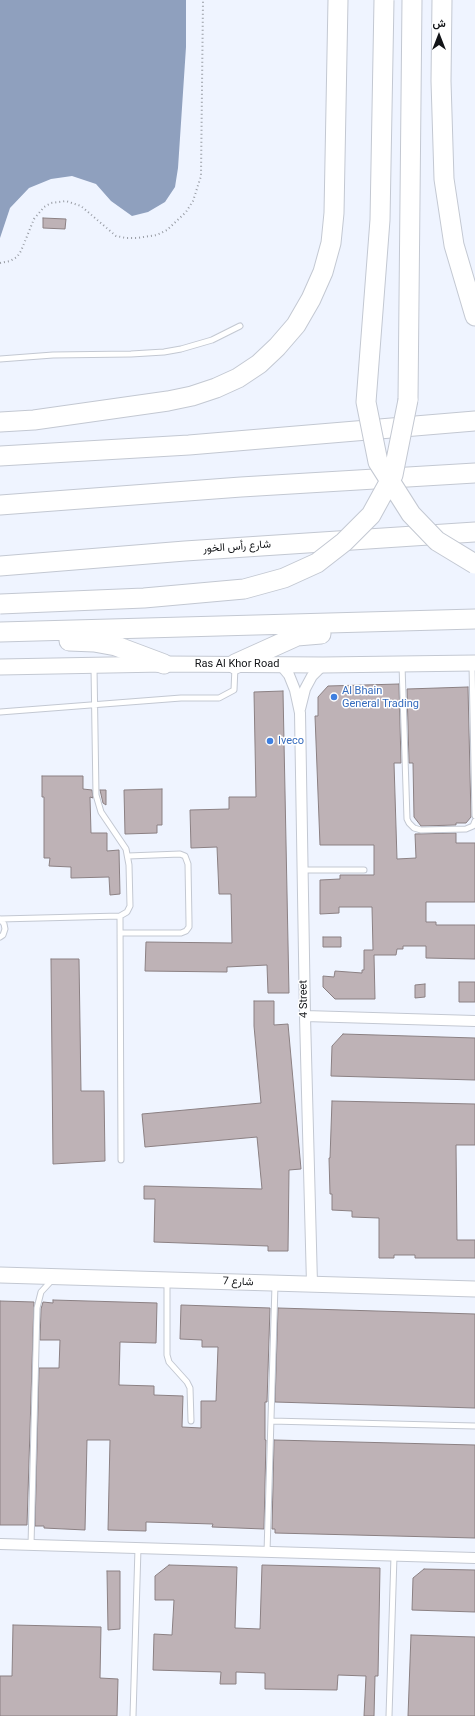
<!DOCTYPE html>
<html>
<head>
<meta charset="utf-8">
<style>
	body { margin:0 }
	#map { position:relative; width:475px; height:1716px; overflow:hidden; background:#eff4ff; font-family:Roboto,Vazirmatn,sans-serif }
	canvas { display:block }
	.north { position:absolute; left:419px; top:16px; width:40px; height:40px; -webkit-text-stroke:3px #fff; paint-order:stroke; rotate:0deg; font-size:11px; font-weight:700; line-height:16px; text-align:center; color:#121417 }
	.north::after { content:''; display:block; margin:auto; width:14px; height:18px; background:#121417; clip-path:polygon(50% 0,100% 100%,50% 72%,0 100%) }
</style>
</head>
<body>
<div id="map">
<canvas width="475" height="1716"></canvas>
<div class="north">ش</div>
</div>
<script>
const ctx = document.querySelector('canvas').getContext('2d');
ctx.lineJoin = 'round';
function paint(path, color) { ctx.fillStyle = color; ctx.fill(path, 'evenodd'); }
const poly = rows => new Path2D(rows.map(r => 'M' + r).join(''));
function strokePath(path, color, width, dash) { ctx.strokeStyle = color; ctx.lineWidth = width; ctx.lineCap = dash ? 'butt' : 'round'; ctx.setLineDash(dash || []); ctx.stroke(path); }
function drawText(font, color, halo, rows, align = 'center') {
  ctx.font = font + ' Roboto,Vazirmatn,sans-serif'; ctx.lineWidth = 3; ctx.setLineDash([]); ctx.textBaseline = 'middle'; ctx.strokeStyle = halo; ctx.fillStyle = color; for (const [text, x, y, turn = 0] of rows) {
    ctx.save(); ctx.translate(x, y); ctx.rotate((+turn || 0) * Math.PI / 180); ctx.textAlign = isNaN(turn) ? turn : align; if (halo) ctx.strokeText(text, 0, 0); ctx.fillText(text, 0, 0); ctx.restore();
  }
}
const water = poly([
	[0,0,186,0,186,47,178,168,175,187,165,202,148,212,132,216,111,201,96,184,72,176,51,179,29,188,10,208,0,238]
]);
const building = poly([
	[43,218,66,219,65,229,43,228,43,218],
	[399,684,401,763,394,763,397,859,416,858,415,834,456,833,456,843,475,843,475,902,426,902,426,922,436,922,436,925,475,925,475,959,426,958,426,946,403,946,403,949,397,949,396,955,374,955,375,999,335,999,323,987,323,976,334,977,335,971,362,973,362,970,364,970,364,950,373,950,372,907,339,907,339,913,320,914,320,880,340,879,340,875,374,875,374,845,320,845,315,716,318,716,318,697,328,686,399,684],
	[468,687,471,817,466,823,456,823,456,825,421,826,414,817,413,763,409,763,407,689,468,687],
	[283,691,289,993,268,993,267,965,227,967,227,972,145,971,146,942,232,943,231,894,219,894,217,847,191,848,190,810,229,809,229,797,256,797,254,692,283,691],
	[42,776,83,776,83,789,92,790,93,798,90,797,91,833,107,833,107,851,119,850,120,894,110,895,109,877,71,878,71,867,49,866,50,858,44,858,44,797,42,797,42,776],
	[162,789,162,825,157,825,157,833,125,834,124,790,162,789],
	[100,790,106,790,106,805,103,803,100,790],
	[323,937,341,937,341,947,323,947,323,937],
	[51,959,79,959,81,1091,104,1091,105,1161,53,1164,51,959],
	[459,982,475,982,475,1002,459,1002,459,982],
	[425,984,425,997,415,998,415,985,425,984],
	[254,1001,274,1001,274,1025,288,1024,301,1169,289,1170,288,1251,268,1251,268,1246,154,1242,155,1199,144,1199,144,1186,262,1189,257,1137,145,1147,142,1114,261,1103,254,1026,254,1001],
	[343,1034,475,1038,475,1080,331,1076,332,1046,343,1034],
	[332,1101,475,1104,475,1145,456,1145,457,1240,475,1240,475,1258,415,1258,415,1255,394,1255,394,1258,379,1258,379,1218,352,1217,352,1211,332,1210,332,1194,330,1194,329,1158,330,1158,332,1101],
	[53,1300,157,1303,156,1343,120,1342,119,1385,154,1386,154,1395,183,1396,182,1427,201,1428,201,1401,216,1401,218,1347,202,1347,202,1340,180,1339,181,1305,270,1308,267,1402,265,1402,265,1440,266,1440,264,1529,212,1527,213,1524,146,1522,146,1531,108,1530,110,1440,87,1440,85,1530,44,1528,44,1526,35,1526,39,1368,59,1368,60,1340,40,1340,41,1309,43,1302,53,1303,53,1300],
	[0,1301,34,1302,27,1525,0,1525,0,1301],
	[278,1308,475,1314,475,1408,275,1402,278,1308],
	[274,1440,475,1445,475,1538,275,1533,275,1529,272,1529,274,1440],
	[169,1565,237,1567,235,1628,260,1629,262,1565,380,1568,378,1676,375,1676,374,1716,364,1716,366,1676,338,1675,337,1690,265,1689,265,1673,236,1672,236,1684,220,1684,221,1672,153,1670,154,1634,172,1635,174,1600,155,1600,155,1576,169,1565],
	[424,1569,475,1570,475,1612,412,1610,413,1578,424,1569],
	[107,1571,120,1571,120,1629,108,1630,107,1571],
	[13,1625,101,1627,100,1678,118,1679,117,1716,0,1716,0,1676,12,1676,13,1625],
	[411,1635,475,1637,475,1716,408,1716,411,1635]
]);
const path = poly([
	[0,263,10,261,17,257,21,251,34,219,44,207,51,203,66,201,81,206,116,236,126,238,137,238,157,235,167,230,186,212,193,201,201,176,203,0]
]);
const lane = poly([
	[0,359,53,355,131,354,164,352,181,349,212,340,240,326],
	[402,665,407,819,409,823,414,828,421,830,466,829,473,826,475,821],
	[472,665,475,816],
	[0,712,181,698,219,698,234,690,235,667],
	[302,870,364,870],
	[120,916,121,1160],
	[0,919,120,916,127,912,130,906,129,865,126,849,101,812,96,795,94,668],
	[0,919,4,924,5,929,3,935,0,937],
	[120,933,181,933,186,931,189,927,189,922,188,864,185,856,180,854,128,856],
	[167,1281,167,1355,169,1362,187,1382,190,1388,191,1421],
	[271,1421,475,1426],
	[31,1545,37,1308,41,1292,53,1279],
	[267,1552,275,1285],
	[133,1716,138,1548],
	[389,1716,394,1556]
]);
const street = poly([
	[280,664,289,675,295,690,300,713,305,1016,312,1284],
	[300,709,305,689,312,676,323,665],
	[305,1016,475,1021],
	[0,1544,475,1558]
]);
const secondary = poly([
	[0,667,164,664,323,665,475,663],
	[0,1275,475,1289]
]);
const highway = poly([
	[442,0,441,81,444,179,454,245,475,316],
	[408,400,412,0],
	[0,422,34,420,168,401,192,396,216,388,238,378,259,364,277,347,296,325,311,299,323,272,331,243,334,213,338,0],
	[0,456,189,445,475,421],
	[0,505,241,487,475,473],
	[0,566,185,551,475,532],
	[0,632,475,619],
	[69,641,94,642,116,646,164,664],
	[235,664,297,636,321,634]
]);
const highwayBridge = poly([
	[384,0,380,220,366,402,378,462,411,514,437,541,475,564],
	[0,604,144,598,244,589,284,578,317,563,344,542,371,515,393,475,408,400]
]);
const markers = [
	[334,697,4,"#3f7fe0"],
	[270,741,4,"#3f7fe0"]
];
const streetNames = [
	["شارع رأس الخور",237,547,-4],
	["Ras Al Khor Road",237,664],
	["4 Street",304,999,-91],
	["شارع 7",238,1282,2]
];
const shopNames = [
	["Al Bhain",342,691],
	["General Trading",342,704],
	["Iveco",278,741]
];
paint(water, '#8fa0be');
paint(building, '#beb2b6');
strokePath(building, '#8b8083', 1);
strokePath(lane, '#c3c8d2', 7);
strokePath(street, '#c3c8d2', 12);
strokePath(secondary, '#c3c8d2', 17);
strokePath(highway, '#c3c8d2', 21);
strokePath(path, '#989ca4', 2, [1, 3]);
strokePath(lane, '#fff', 5);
strokePath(street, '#fff', 10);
strokePath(secondary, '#fff', 15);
strokePath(highway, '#fff', 19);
strokePath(highwayBridge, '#c3c8d2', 21, []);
strokePath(highwayBridge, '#fff', 19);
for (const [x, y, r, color] of markers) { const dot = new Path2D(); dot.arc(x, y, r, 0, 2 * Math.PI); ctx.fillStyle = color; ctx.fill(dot); strokePath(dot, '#fff', 1.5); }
drawText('11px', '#121417', '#fff', streetNames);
drawText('11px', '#366cbe', '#fff', shopNames, 'left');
</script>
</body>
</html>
